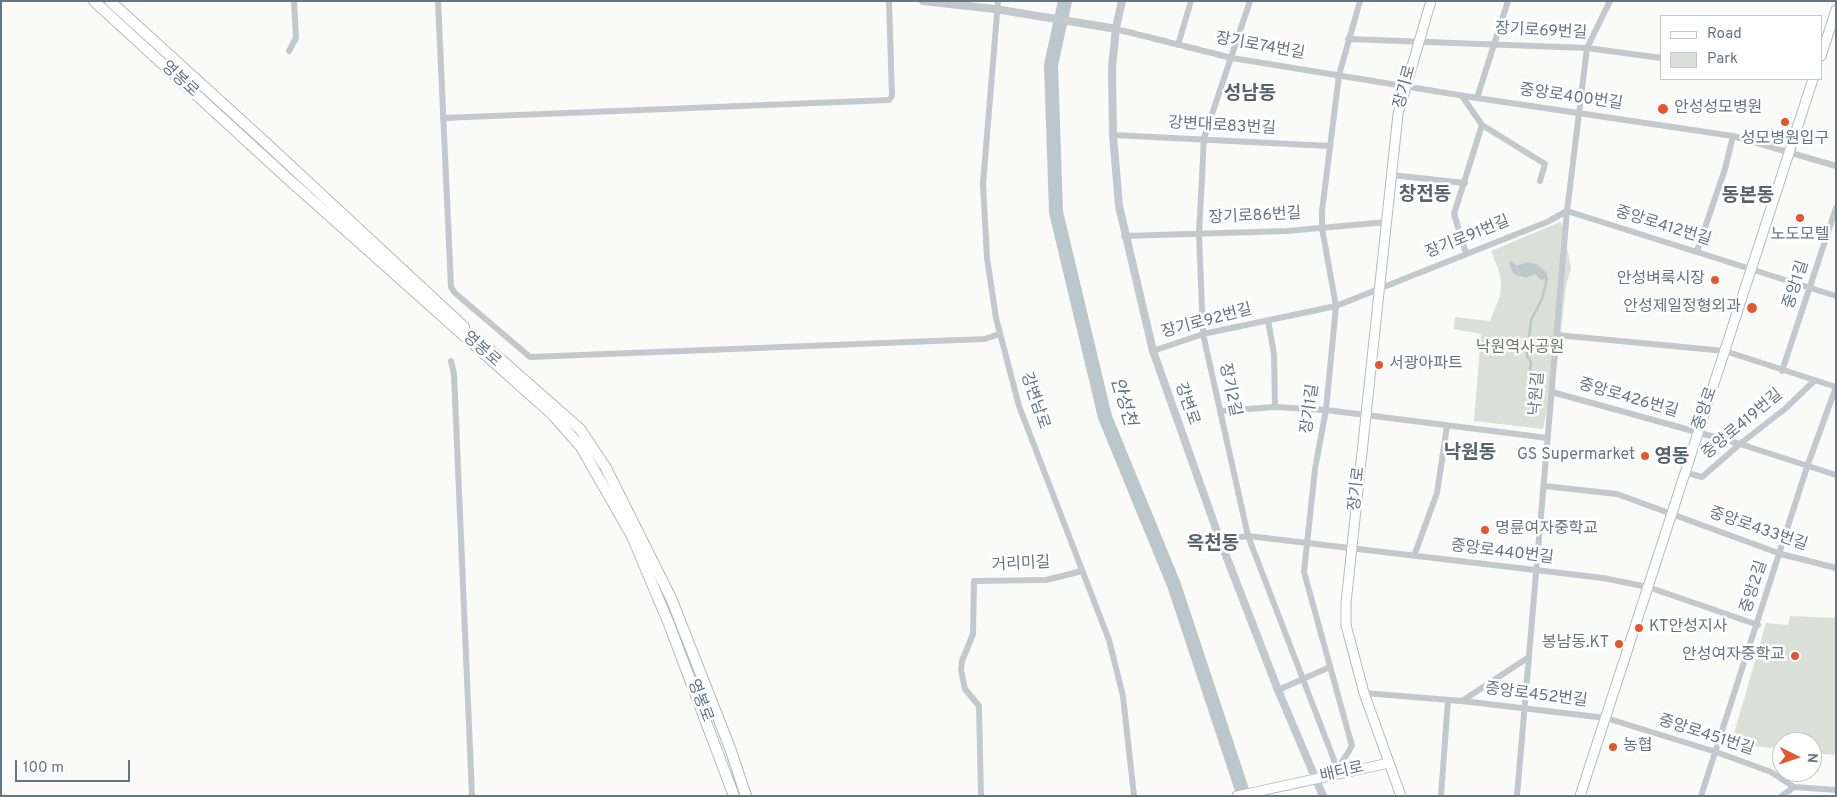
<!DOCTYPE html>
<html>
<head>
<meta charset="utf-8">
<style>
	body { margin:0 }
	#map { position:relative; width:1837px; height:797px; overflow:hidden; background:#fafaf8; font-family:Overpass,sans-serif }
	canvas { display:block }
	.frame { position:absolute; inset:0; border:2px solid #657683; pointer-events:none }
	.legend { position:absolute; left:1660px; top:15px; width:162px; height:65px; box-sizing:border-box; background:#fff; border:1px solid #c1c8cd; margin:0; padding:6px 9px; list-style:none; font-size:15px; color:#657683 }
	.legend li { display:flex; align-items:center; gap:10px; height:25px }
	.legend b { width:25px; border:1px solid #c1c8cd }
	.north { position:absolute; left:1772px; top:732px; width:50px; height:50px; box-sizing:border-box; background:#fff; border:1px solid #c1c8cd; border-radius:50%; rotate:94deg; font-size:14px; font-weight:700; line-height:20px; text-align:center; color:#657683 }
	.north::after { content:''; display:block; margin:auto; width:18px; height:22px; background:#e4572e; clip-path:polygon(50% 0,100% 100%,50% 72%,0 100%) }
	.scale { position:absolute; left:15px; top:760px; width:115px; height:22px; box-sizing:border-box; border:2px solid #657683; border-top:0; padding-left:6px; font-size:15px; line-height:18px; white-space:nowrap; color:#657683; -webkit-text-stroke:4px #fff; paint-order:stroke }
</style>
</head>
<body>
<div id="map">
<canvas width="1837" height="797"></canvas>
<div class="frame"></div>
<ul class="legend">
<li><b style="height:6px;background:#fff"></b>Road</li>
<li><b style="height:14px;background:#dadfd7"></b>Park</li>
</ul>
<div class="north">N</div>
<div class="scale">100 m</div>
</div>
<script>
const ctx = document.querySelector('canvas').getContext('2d');
ctx.lineJoin = 'round';
function paint(path, color) { ctx.fillStyle = color; ctx.fill(path, 'evenodd'); }
const poly = rows => new Path2D(rows.map(r => 'M' + r).join(''));
function strokePath(path, color, width, dash) { ctx.strokeStyle = color; ctx.lineWidth = width; ctx.lineCap = dash ? 'butt' : 'round'; ctx.setLineDash(dash || []); ctx.stroke(path); }
function drawText(font, color, halo, rows, align = 'center') {
  ctx.font = font + ' Overpass,"Noto Sans KR",sans-serif'; ctx.lineWidth = 5; ctx.setLineDash([]); ctx.textBaseline = 'middle'; ctx.strokeStyle = halo; ctx.fillStyle = color; for (const [text, x, y, turn = 0] of rows) {
    ctx.save(); ctx.translate(x, y); ctx.rotate((+turn || 0) * Math.PI / 180); ctx.textAlign = isNaN(turn) ? turn : align; if (halo) ctx.strokeText(text, 0, 0); ctx.fillText(text, 0, 0); ctx.restore();
  }
}
const green = poly([
	[1560,222,1563,226,1571,268,1566,286,1559,351,1543,429,1474,421,1481,334,1454,329,1455,317,1490,321,1500,296,1501,285,1500,274,1491,251],
	[1790,616,1836,618,1836,755,1812,753,1812,742,1782,742,1782,749,1731,744,1766,623,1788,625]
]);
const water = poly([
	[1511,261,1517,266,1527,262,1536,264,1547,273,1547,278,1541,280,1535,274,1526,278,1514,274,1509,264]
]);
const stream = poly([
	[1529,376,1531,362,1527,356,1531,320,1542,299,1547,278]
]);
const river = poly([
	[1065,1,1051,65,1056,212,1105,417,1174,585,1244,796]
]);
const minor = poly([
	[438,1,451,287,455,293,530,357,985,339,999,334],
	[998,1,983,184,987,258,996,318,1019,406,1109,640,1123,696,1134,796],
	[1250,1,1204,138,1199,234,1203,334,1248,536,1334,760,1334,775],
	[1112,28,1232,58,1477,98,1733,136,1836,166],
	[1348,39,1587,48,1661,58],
	[1178,45,1191,1],
	[289,51,296,38,294,1],
	[1462,96,1482,125,1545,164,1540,181],
	[1477,98,1508,1],
	[443,118,889,100,892,96,889,1],
	[1113,135,1330,146],
	[1392,175,1465,183],
	[1124,236,1287,231,1387,222],
	[1697,251,1725,169,1733,136],
	[1466,253,1454,214,1482,125],
	[1268,320,1274,354,1275,407],
	[1557,335,1725,351,1836,387],
	[1153,351,1203,334,1336,306,1547,222,1567,211,1836,296],
	[451,361,454,374,472,796],
	[1782,371,1836,208],
	[1552,392,1740,444,1836,475],
	[1220,411,1275,407,1326,410,1548,438],
	[1684,472,1702,477,1740,444,1786,408,1814,381],
	[1544,486,1617,494,1781,554,1836,568],
	[1220,540,1248,536,1603,578,1648,587,1758,625],
	[1414,556,1437,493,1447,426],
	[1278,690,1330,667],
	[1364,693,1462,701,1606,718,1716,752,1771,772,1794,787],
	[1462,701,1529,657],
	[1335,773,1352,746,1304,572,1315,469,1326,410,1336,306,1322,228,1322,211,1339,75,1360,1],
	[981,796,979,706,965,689,961,670,962,661,973,634,974,581,1046,580,1082,571],
	[1441,796,1448,700],
	[1517,796,1567,211,1587,48,1610,1],
	[1701,796,1807,467,1836,387],
	[1782,796,1794,787,1836,790]
]);
const tertiary = poly([
	[923,1,995,9,1111,28],
	[1122,1,1116,28,1112,67,1113,135,1119,206,1153,351,1220,540,1278,690,1323,796]
]);
const secondary = poly([
	[1821,56,1836,10],
	[1237,796,1389,763],
	[1401,796,1364,693,1346,625,1346,603,1398,114,1431,1],
	[1580,796,1813,79]
]);
const primary = poly([
	[94,1,286,177,552,414,581,447,632,536,669,624,734,796],
	[110,1,266,143,464,327],
	[490,350,580,429,606,468,671,598,730,748,746,796]
]);
const markers = [
	[1663,109,6,"#e4572e"],
	[1785,122,5,"#e4572e"],
	[1800,218,5,"#e4572e"],
	[1715,280,5,"#e4572e"],
	[1752,308,6,"#e4572e"],
	[1379,365,5,"#e4572e"],
	[1645,456,5,"#e4572e"],
	[1485,530,5,"#e4572e"],
	[1639,628,5,"#e4572e"],
	[1619,644,5,"#e4572e"],
	[1795,656,5,"#e4572e"],
	[1613,747,5,"#e4572e"]
];
const streetNames = [
	["장기로69번길",1541,32,3],
	["장기로74번길",1260,47,10],
	["영봉로",179,80,43],
	["장기로",1406,87,-75],
	["중앙로400번길",1571,98,8],
	["강변대로83번길",1222,127,3],
	["장기로86번길",1255,217,-3],
	["중앙로412번길",1663,227,17],
	["장기로91번길",1468,238,-22],
	["중앙1길",1797,285,-72],
	["장기로92번길",1207,322,-15],
	["영봉로",481,350,41],
	["장기2길",1229,390,78],
	["낙원길",1538,394,-85],
	["중앙로426번길",1628,399,16],
	["강변남로",1034,401,71],
	["강변로",1186,404,71],
	["장기1길",1311,409,-82],
	["중앙로",1706,409,-71],
	["중앙로419번길",1743,425,-40],
	["장기로",1358,489,-84],
	["중앙로433번길",1758,530,19],
	["중앙로440번길",1502,553,7],
	["거리미길",1021,565,-3],
	["중앙2길",1755,587,-72],
	["중앙로452번길",1536,696,7],
	["영봉로",699,701,69],
	["중앙로451번길",1706,736,18],
	["배티로",1342,773,-13]
];
const poiNames = [
	["안성성모병원",1674,109],
	["성모병원입구",1785,140,"center"],
	["노도모텔",1800,236,"center"],
	["안성벼룩시장",1705,280,"right"],
	["안성제일정형외과",1741,308,"right"],
	["서광아파트",1389,365],
	["GS Supermarket",1635,456,"right"],
	["명륜여자중학교",1495,530],
	["KT안성지사",1649,628],
	["봉남동.KT",1609,644,"right"],
	["안성여자중학교",1785,656,"right"],
	["농협",1623,747]
];
const parkNames = [
	["낙원역사공원",1520,349]
];
const waterNames = [
	["안성천",1122,402,73]
];
const quarterNames = [
	["성남동",1250,95],
	["창전동",1425,196],
	["동본동",1748,197],
	["낙원동",1470,454],
	["영동",1672,458],
	["옥천동",1213,545]
];
paint(green, '#dadfd7');
paint(water, '#bbc7cb');
strokePath(stream, '#bbc7cb', 2.5);
strokePath(river, '#bbc7cb', 14);
strokePath(secondary, '#b3babf', 11);
strokePath(primary, '#b5babe', 12);
strokePath(minor, '#c3c8cc', 6);
strokePath(tertiary, '#c3c8cc', 8);
strokePath(secondary, '#fff', 9);
strokePath(primary, '#fff', 10);
for (const [x, y, r, color] of markers) { const dot = new Path2D(); dot.arc(x, y, r, 0, 2 * Math.PI); ctx.fillStyle = color; ctx.fill(dot); strokePath(dot, '#fff', 2); }
drawText('16px', '#657683', '#fff', streetNames);
drawText('16px', '#657683', '#fff', poiNames, 'left');
drawText('16px', '#687a64', '#fff', parkNames);
drawText('italic 18px', '#60757c', '#fff', waterNames);
drawText('bold 19px', '#57646e', '#fff', quarterNames);
</script>
</body>
</html>
